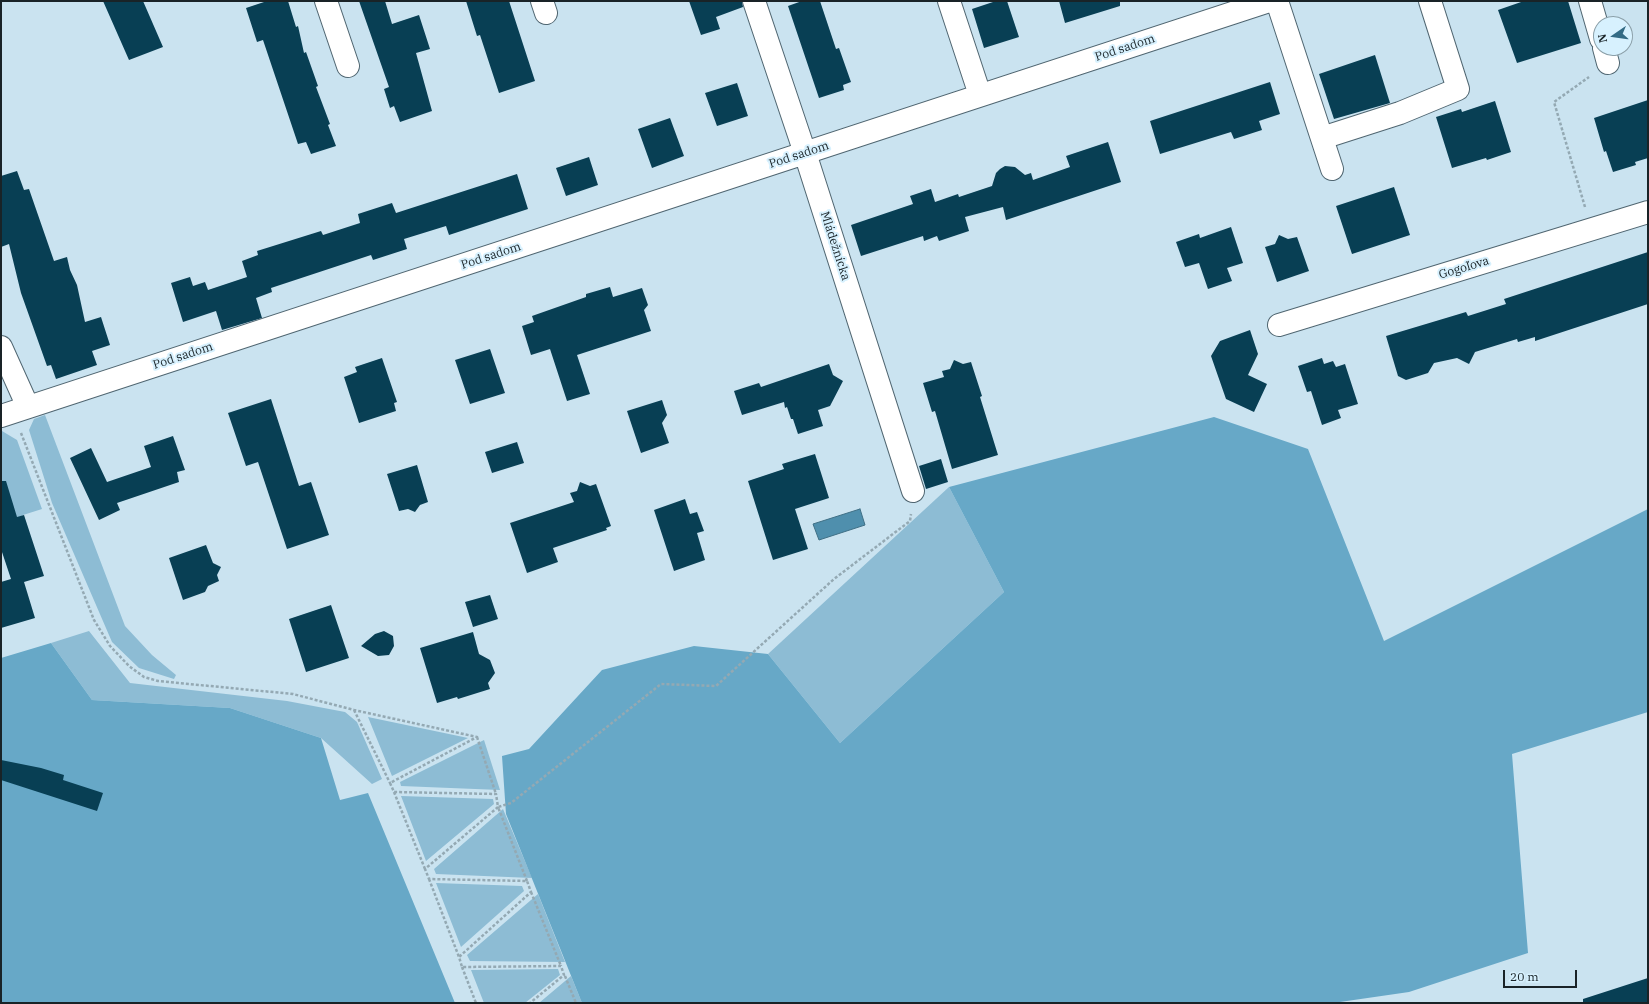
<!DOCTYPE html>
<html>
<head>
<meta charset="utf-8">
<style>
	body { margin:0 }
	#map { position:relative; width:1649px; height:1004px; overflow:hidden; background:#cae3f0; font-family:"IBM Plex Serif",serif }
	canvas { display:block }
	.frame { position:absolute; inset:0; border:2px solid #192327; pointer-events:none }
	.north { position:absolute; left:1593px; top:16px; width:40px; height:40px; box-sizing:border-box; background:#d7f1fe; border:1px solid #8b9fa8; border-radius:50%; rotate:257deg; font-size:11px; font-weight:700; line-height:16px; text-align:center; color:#192327 }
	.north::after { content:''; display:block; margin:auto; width:14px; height:18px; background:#336b85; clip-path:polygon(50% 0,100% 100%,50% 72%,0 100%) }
	.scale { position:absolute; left:1503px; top:970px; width:74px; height:18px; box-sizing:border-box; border:2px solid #192327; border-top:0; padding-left:5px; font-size:12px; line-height:14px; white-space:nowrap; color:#192327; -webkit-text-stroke:3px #d7f1fe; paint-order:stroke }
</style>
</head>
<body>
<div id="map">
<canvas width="1649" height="1004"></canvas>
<div class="frame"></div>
<div class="north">N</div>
<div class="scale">20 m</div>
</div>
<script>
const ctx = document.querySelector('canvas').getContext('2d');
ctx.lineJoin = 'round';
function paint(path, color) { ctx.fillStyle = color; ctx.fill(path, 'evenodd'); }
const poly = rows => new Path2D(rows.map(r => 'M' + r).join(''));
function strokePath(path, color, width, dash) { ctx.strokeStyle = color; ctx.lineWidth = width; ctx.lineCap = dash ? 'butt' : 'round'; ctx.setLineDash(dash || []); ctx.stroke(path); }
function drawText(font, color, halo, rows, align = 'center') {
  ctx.font = font + ' "IBM Plex Serif",serif'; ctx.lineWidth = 4; ctx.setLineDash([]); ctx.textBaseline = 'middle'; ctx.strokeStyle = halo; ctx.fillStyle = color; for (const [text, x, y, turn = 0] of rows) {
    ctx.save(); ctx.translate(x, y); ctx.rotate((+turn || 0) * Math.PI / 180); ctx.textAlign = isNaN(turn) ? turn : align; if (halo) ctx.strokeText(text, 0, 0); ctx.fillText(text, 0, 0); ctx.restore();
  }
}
const green = poly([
	[45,415,125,626,152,655,176,675,174,679,139,668,112,642,52,503,29,430,34,419],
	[2,431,17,440,42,509,23,515,15,525,1,494,1,432],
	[949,487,1004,592,840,743,768,654],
	[89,631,130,683,287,701,345,712,357,722,382,779,372,784,321,738,230,708,92,700,51,643],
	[368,717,468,738,392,776],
	[484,740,500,790,401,786,400,782],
	[401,796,493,799,494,804,426,861],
	[503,809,532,878,436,874,434,869],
	[436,883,522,886,524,891,461,947],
	[538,894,565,962,470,961,467,955],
	[558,969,560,975,525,1003,484,1003,471,970],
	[571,976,582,1003,539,1003]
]);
const forest = poly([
	[1214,417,1308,449,1384,641,1648,509,1648,712,1512,754,1528,953,1409,992,1333,1003,582,1003,506,814,502,756,529,749,602,670,694,646,768,654,840,743,1004,592,949,487],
	[51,643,92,700,230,708,321,738,340,800,368,793,455,1003,1,1003,1,658]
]);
const water = poly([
	[860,509,865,525,819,540,813,524,860,509]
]);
const building = poly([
	[103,1,143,1,163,47,129,60],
	[267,1,288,1,296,27,298,26,304,53,306,52,318,86,316,87,330,124,328,125,336,146,311,154,306,142,298,144,263,40,257,42,246,8],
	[359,1,385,1,392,24,419,15,430,49,416,53,432,111,400,122,394,106,390,108,384,89,389,87],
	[466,1,509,1,535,81,499,93,480,35,477,36],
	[689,1,742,1,743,7,716,17,720,29,701,35],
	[802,1,820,1,836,49,839,48,851,82,843,85,844,90,819,98,788,6],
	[996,1,1007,1,1019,37,984,48,972,9],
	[1059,1,1120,1,1120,6,1065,23],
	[1524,1,1568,1,1581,43,1517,63,1498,10],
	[1375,55,1390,103,1334,119,1319,74],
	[1270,82,1280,114,1259,121,1262,130,1234,139,1231,132,1160,154,1150,121],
	[737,83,748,116,717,126,705,93],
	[1648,100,1648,158,1635,162,1636,165,1613,172,1606,151,1604,152,1594,118],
	[1495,101,1511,152,1487,160,1486,158,1452,168,1436,117,1461,109,1462,112],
	[670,118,684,156,652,168,638,129],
	[1108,142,1121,182,1006,220,1003,207,965,217,969,231,939,241,937,236,924,241,923,236,861,256,851,225,913,204,910,196,931,189,935,202,958,194,959,197,992,186,996,173,1000,169,1005,166,1015,167,1025,175,1031,173,1033,180,1070,167,1066,156],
	[589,157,598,185,566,196,556,168],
	[17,171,24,190,29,189,54,261,67,257,70,270,77,285,85,322,101,317,110,345,92,351,97,365,56,379,51,365,47,366,21,293,9,244,1,247,1,176],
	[517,174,528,209,449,235,446,226,404,239,407,249,373,260,371,255,271,288,272,292,256,298,262,318,222,330,216,311,183,322,171,283,190,277,193,286,205,282,208,290,247,277,242,261,258,255,257,251,321,231,323,235,360,223,358,214,392,203,396,213],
	[1394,187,1410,235,1352,254,1336,206],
	[1231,227,1243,263,1227,268,1232,281,1208,289,1199,263,1185,267,1176,242,1199,234,1200,238],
	[1279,235,1288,239,1297,237,1309,271,1277,282,1265,247,1275,244],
	[1648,252,1648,304,1535,341,1535,337,1518,342,1517,339,1475,352,1469,364,1457,358,1434,363,1428,373,1406,380,1398,376,1386,336,1466,312,1468,316,1506,304,1504,299],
	[610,287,613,297,642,288,648,305,644,310,651,331,577,355,590,394,567,401,550,349,531,355,522,326,534,322,532,316,586,297,586,294],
	[1250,330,1258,354,1248,375,1267,384,1254,412,1226,399,1211,356,1220,341],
	[490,349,505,393,470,404,455,360],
	[382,358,397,402,394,403,396,411,359,423,344,377,357,372,355,367],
	[1322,358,1324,364,1333,361,1336,367,1345,364,1358,404,1338,410,1341,418,1322,425,1311,391,1307,392,1298,366],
	[954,360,963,364,971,362,982,396,980,397,998,455,952,469,935,411,932,412,923,383,944,377,942,371,950,369],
	[829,364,833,375,843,381,830,406,818,410,823,426,798,434,793,419,791,419,787,407,785,408,784,402,742,415,734,391,759,383,761,387],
	[271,399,299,486,311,482,329,535,287,549,258,462,246,466,228,413],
	[662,400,667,415,662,423,669,443,641,453,627,411],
	[173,436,185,470,177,472,179,482,117,503,120,510,99,520,70,458,91,448,107,482,151,467,144,446],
	[517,442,524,463,492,473,485,452],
	[815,454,829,498,795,509,808,549,773,560,748,481,784,469,782,464],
	[941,459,948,482,926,489,919,466],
	[417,465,428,502,420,505,415,512,408,509,399,511,387,474],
	[1,481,6,481,17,517,24,515,44,576,24,582,35,618,1,628,1,582,11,579,1,549],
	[580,482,590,486,596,484,611,526,606,528,607,530,553,548,558,562,527,573,510,523,574,502,570,493,577,491],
	[685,499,690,514,697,512,704,531,697,533,705,560,674,571,654,510],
	[206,545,213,563,221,567,217,575,219,581,208,586,205,592,183,600,169,558],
	[490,595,498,619,473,627,465,602],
	[331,605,349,658,306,672,289,619],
	[384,631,393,636,394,646,389,655,378,656,361,646,375,634],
	[473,632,479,654,490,660,495,673,488,683,490,689,458,699,457,697,437,703,420,648],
	[1,760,41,768,64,775,63,780,103,793,97,811,1,780],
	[1648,978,1648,1003,1583,1003,1583,999]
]);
const path = poly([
	[1585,207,1554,102,1589,77],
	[21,433,94,620,110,646,129,666,144,677,158,681,293,694,354,710,477,737,390,783,394,792,496,794,498,807,425,869,429,879,527,881,531,892,459,957,462,967,561,966,564,975,530,1003],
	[354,710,390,783],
	[477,737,496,794],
	[394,792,425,869],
	[429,879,459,957],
	[527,881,498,807,511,803,661,684,716,686,834,579,910,521,911,514],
	[531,892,561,966],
	[462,967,476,1003],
	[565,976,576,1003]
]);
const minor = poly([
	[326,1,348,66],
	[542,1,546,13],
	[754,1,805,153,913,491],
	[949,1,980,95],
	[1277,1,1332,169],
	[1590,1,1601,39],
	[1604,48,1608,63],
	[1322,138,1400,113,1458,89,1430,1],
	[1279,325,1648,212],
	[1,347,28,407],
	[1,416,1269,1]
]);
const streetNames = [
	["Pod sadom",1125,48,-18],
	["Pod sadom",799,155,-18],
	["Mládežnícka",835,246,72],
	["Pod sadom",491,256,-18],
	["Gogoľova",1464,268,-17],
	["Pod sadom",183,356,-18]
];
paint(green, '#8dbcd4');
paint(forest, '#67a8c7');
paint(water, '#4f8fad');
strokePath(water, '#3f6f85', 1);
paint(building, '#083f54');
strokePath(minor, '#506671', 24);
strokePath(path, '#94a9b3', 2.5, [3, 2]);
strokePath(minor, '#fff', 22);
drawText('12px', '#192327', '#d7f1fe', streetNames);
</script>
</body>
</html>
